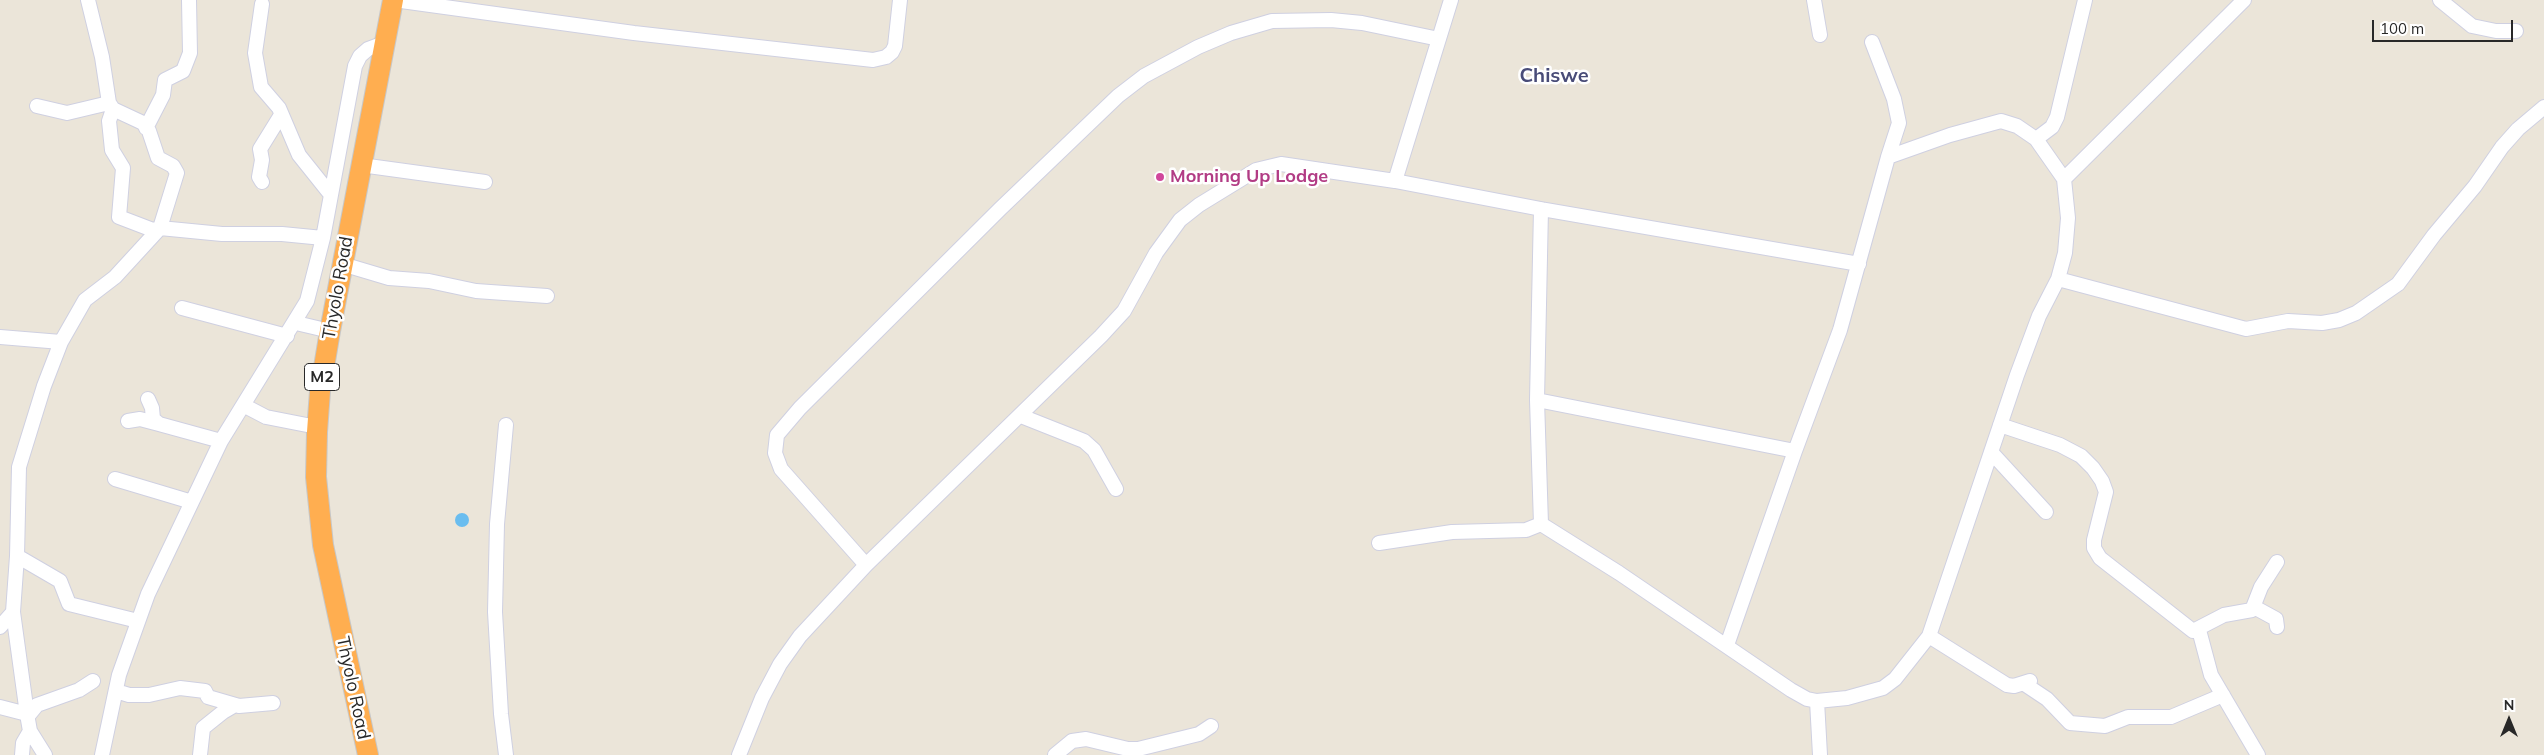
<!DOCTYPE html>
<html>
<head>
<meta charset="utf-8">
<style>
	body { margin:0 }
	#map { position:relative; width:2544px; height:755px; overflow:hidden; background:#ebe5d9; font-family:Mulish,sans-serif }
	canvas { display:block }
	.north { position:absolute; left:2484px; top:695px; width:50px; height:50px; -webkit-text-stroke:4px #fff; paint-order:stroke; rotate:0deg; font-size:14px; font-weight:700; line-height:20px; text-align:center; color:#282828 }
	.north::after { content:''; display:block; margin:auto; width:18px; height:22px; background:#282828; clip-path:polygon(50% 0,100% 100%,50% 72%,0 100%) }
	.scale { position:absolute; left:2372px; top:20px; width:141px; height:22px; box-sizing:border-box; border:2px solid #282828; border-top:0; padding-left:6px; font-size:15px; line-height:18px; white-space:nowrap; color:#282828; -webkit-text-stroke:4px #fff; paint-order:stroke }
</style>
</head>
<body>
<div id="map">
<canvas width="2544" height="755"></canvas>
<div class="north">N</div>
<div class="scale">100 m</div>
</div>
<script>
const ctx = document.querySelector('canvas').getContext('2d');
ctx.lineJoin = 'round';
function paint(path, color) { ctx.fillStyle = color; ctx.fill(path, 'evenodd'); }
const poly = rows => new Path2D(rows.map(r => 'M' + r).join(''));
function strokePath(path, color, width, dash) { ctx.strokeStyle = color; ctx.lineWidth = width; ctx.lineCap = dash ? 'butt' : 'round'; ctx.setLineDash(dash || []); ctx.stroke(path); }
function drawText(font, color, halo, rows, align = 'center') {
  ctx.font = font + ' Mulish,sans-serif'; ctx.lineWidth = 5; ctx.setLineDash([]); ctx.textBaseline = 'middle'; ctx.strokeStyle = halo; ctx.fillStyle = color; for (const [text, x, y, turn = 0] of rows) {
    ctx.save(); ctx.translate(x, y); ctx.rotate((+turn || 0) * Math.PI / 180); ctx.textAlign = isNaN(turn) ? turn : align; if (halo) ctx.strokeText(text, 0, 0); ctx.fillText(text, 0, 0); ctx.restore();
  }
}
const water = poly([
	'455 520a7 7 0 1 1 14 0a7 7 0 1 1-14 0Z'
]);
const minor = poly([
	[88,0,102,57,109,103,113,109,143,123,149,131,158,158,173,166,177,173,160,228,115,277,85,300,61,342,44,386,19,467,17,556,60,581,69,604,138,621],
	[394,0,634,33,873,60,886,57,892,52,895,46,900,0],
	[1814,0,1820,35],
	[2440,0,2472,26,2496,31,2516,31],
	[262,4,255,53,261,87,279,108,299,155,331,195],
	[1872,42,1894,99,1899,123,1888,157],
	[37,106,67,113,109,103],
	[113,109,109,121,112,150,123,168,119,217,153,230,160,228,222,234,282,234,323,238],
	[146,128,163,95,165,80,183,71,190,53,189,0],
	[2036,139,2052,127,2057,117,2085,0],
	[361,165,485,182],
	[2064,179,2244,0],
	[1395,181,1451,0],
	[262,182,259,177,262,160,260,149,281,115],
	[1541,209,1537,400,1541,524,1619,573,1791,690,1807,699,1817,701,1847,698,1883,688,1895,679,1929,636,2017,375,2039,316,2058,279,2065,253,2068,218,2064,179,2036,139,2017,126,2001,121,1950,135,1888,157,1840,330,1795,451,1727,645],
	[342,264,389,278,429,281,476,291,547,296],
	[2058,279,2246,329,2288,321,2322,323,2339,320,2356,313,2398,284,2434,235,2475,186,2502,147,2518,129,2544,107],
	[182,308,287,336],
	[296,323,330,331],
	[0,337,61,342],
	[148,399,152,408,153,419,159,424,221,441],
	[1537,400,1795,451],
	[243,405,266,417,317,427],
	[1021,416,1084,441,1094,450,1116,489],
	[128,421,140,419,159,424],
	[2000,425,2060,445,2081,456,2093,468,2102,481,2106,492,2094,540,2094,548,2100,558,2193,631,2224,615,2252,610,2261,587,2277,562],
	[1991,452,2046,512],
	[115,479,192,502],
	[1379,543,1452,532,1526,530,1541,524],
	[17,556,13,612,27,714,30,731,45,755],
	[866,565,781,469,775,453,777,435,800,408,1000,209,1118,96,1144,76,1198,47,1231,33,1272,21,1331,20,1362,23,1439,39],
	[2254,607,2276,619,2277,627],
	[0,627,13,612],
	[2199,630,2211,675,2258,755],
	[1929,636,2007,685,2014,686,2030,681],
	[2023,683,2047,699,2070,723,2105,726,2128,717,2171,717,2223,695],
	[116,691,129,695,149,695,180,688,205,691,208,697,239,706,273,703],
	[1817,701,1820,755],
	[0,707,27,714],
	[28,716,37,705,79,690,93,681],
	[22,755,23,743,30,731],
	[102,755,119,675,148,594,221,441,307,301,323,238,355,66,360,56,368,49,384,43],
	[200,755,203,728,223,712,235,705],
	[506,755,501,714,495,612,497,524,506,425],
	[739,755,762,698,780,664,800,636,866,565,1101,336,1124,311,1156,253,1180,220,1199,205,1256,170,1281,164,1395,181,1541,209,1859,264],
	[1055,755,1072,741,1086,739,1128,749,1138,749,1199,734,1211,726]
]);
const highway = poly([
	[368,755,323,545,316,477,317,432,320,391,330,331,393,0]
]);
const markers = [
	[1160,177,5,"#d1479c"]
];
const shields = [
	[322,377,35]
];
const shieldNames = [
	["M2",322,377]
];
const hotelNames = [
	["Morning Up Lodge",1170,177]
];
const streetNames = [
	["Thyolo Road",338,288,-80],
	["Thyolo Road",353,688,78]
];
const quarterNames = [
	["Chiswe",1554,76]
];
paint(water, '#6abdef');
strokePath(minor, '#cfd0e1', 16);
strokePath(highway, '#c7c7c7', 22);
strokePath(minor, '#fff', 14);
strokePath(highway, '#ffae50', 20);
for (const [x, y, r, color] of markers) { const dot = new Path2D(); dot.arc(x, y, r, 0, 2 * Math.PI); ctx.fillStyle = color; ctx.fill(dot); strokePath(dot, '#fff', 2); }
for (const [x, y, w] of shields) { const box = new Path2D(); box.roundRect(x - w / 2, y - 13.5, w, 27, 4); ctx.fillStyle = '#fff'; ctx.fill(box); strokePath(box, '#282828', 1); }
drawText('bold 16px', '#282828', null, shieldNames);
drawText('bold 18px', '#b23c85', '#fff', hotelNames, 'left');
drawText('18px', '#282828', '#fff', streetNames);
drawText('bold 20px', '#494c78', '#fff', quarterNames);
</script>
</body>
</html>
